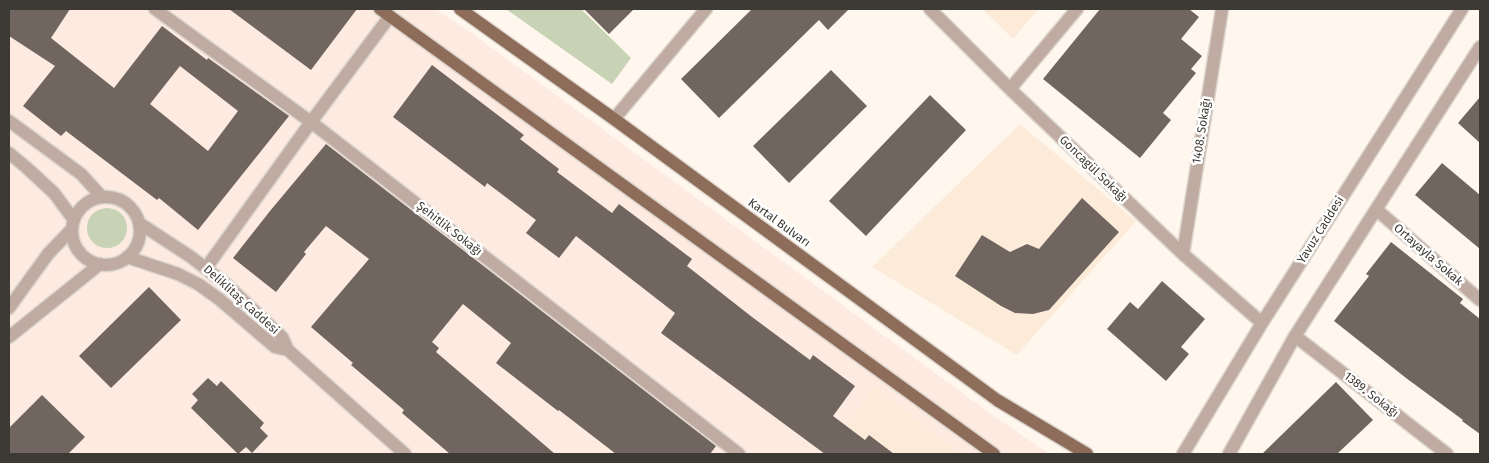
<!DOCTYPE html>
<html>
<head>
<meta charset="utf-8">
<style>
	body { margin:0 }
	#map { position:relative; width:1489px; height:463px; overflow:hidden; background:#fff7ee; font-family:"Fira Sans",sans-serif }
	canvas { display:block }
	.frame { position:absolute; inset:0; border:10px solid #3d3935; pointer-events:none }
</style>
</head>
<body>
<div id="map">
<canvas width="1489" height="463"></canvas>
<div class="frame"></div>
</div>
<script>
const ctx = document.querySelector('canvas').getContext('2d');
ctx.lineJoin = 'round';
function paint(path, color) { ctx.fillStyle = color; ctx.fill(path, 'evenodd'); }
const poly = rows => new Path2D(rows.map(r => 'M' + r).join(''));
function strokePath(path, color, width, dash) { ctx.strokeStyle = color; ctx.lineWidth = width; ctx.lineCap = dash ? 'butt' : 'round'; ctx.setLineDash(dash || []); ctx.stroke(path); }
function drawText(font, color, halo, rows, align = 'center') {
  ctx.font = font + ' "Fira Sans",sans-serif'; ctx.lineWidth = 5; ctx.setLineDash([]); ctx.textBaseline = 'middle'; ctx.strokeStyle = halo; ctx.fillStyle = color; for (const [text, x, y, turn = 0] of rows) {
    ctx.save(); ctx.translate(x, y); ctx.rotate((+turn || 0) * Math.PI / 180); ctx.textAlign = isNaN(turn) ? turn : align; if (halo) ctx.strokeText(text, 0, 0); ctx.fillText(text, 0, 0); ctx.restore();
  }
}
const commercial = poly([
	[9,9,435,9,470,32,991,414,1049,454,9,454]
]);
const education = poly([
	[982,9,1039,9,1013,39],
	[1020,124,1136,221,1017,355,872,267],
	[875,386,960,454,823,454]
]);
const green = poly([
	[506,9,581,9,631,58,612,84],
	'87 228a20 20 0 1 1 40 0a20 20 0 1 1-40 0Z'
]);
const building = poly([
	[9,9,70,9,51,38,114,88,162,26,207,60,208,58,289,116,198,230,159,198,157,200,66,131,61,136,23,106,55,66,9,36],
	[180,66,238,111,208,151,150,104],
	[229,9,357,9,311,70],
	[584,9,634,9,609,34],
	[752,9,849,9,828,30,819,20,719,118,681,79],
	[1100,9,1189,9,1199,17,1181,39,1202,56,1191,69,1196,73,1163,113,1171,120,1140,158,1043,79],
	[432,65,524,135,520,139,559,169,557,172,612,213,619,204,692,259,687,266,752,317,810,360,813,355,855,386,833,416,865,440,869,435,894,454,825,454,661,333,675,313,576,236,559,258,526,233,536,220,487,183,485,187,393,117],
	[831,70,867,106,789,183,753,146],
	[930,95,966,130,866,236,829,201],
	[1480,97,1480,143,1458,123],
	[326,144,716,446,710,454,616,454,559,410,558,411,496,363,511,343,463,304,432,342,439,348,436,352,555,454,450,454,402,413,404,410,351,365,353,363,311,327,369,259,326,226,304,252,306,254,276,292,233,258,270,211],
	[1442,163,1480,195,1480,249,1415,195],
	[1082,198,1119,232,1049,310,1033,314,1015,313,1001,306,955,276,982,235,1010,252,1027,244,1039,249],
	[1391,242,1463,299,1460,303,1480,319,1480,434,1462,421,1463,420,1406,378,1334,321,1369,276,1366,274],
	[1162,281,1205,319,1181,347,1189,354,1166,381,1107,329,1130,302,1138,309],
	[149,287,181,320,111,388,79,356],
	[208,378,217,386,221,381,264,423,260,428,268,436,252,453,246,447,238,454,191,408,198,400,192,394],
	[1336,382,1373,420,1337,454,1262,454],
	[42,395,85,437,68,454,9,454,9,428]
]);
const minor = poly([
	[155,9,311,122,739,454],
	[930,9,1010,89,1183,254,1262,323],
	[1010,89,1077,9],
	[614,119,706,9],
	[9,121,81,174,102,197],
	[9,153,27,168,54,193,74,220],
	'72 231a34 34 0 1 1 68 0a34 34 0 1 1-68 0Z',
	[1377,210,1480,300],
	[139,223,191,257,227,285,282,337,288,350,405,454],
	[1183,254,1222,9],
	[127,257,178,274,198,284,219,299,275,347,288,350],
	[206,268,311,122,390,16],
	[9,308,48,254,72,229],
	[1295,336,1447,454],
	[9,337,100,264],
	[1183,454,1262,323,1462,9],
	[1229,454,1295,336,1480,47]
]);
const major = poly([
	[380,9,994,454],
	[460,9,614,119,997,400,1087,454]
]);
const streetNames = [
	["1408. Sokağı",1202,131,-81],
	["Goncagül Sokağı",1093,169,44],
	["Kartal Bulvarı",779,223,36],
	["Şehitlik Sokağı",449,229,38],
	["Yavuz Caddesi",1321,230,-58],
	["Ortayayla Sokak",1428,255,41],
	["Deliklitaş Caddesi",241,300,42],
	["1389. Sokağı",1371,395,38]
];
paint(commercial, '#fdeae1');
paint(education, '#fdebda');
paint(green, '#c7d3b4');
paint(building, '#70665f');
strokePath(minor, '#dcd5cd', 15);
strokePath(major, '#dcd5cd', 15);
strokePath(minor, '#bfaba1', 12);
strokePath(major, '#8d6c59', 12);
drawText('12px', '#3d3935', '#fff', streetNames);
</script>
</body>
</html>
